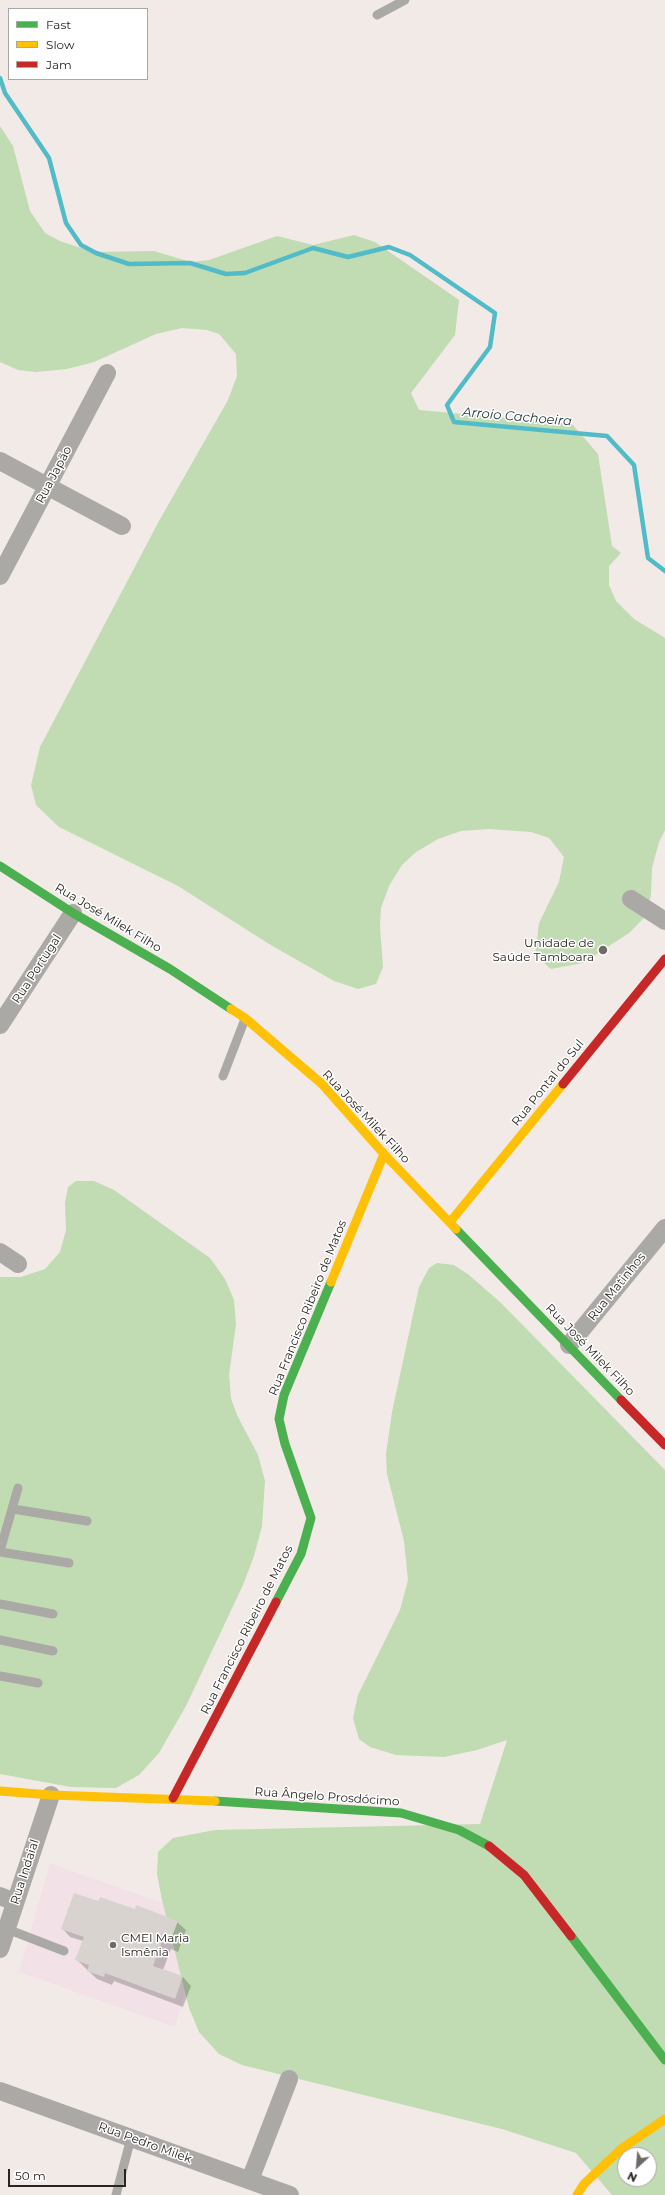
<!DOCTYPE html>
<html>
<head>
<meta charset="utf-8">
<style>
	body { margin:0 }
	#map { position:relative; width:665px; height:2195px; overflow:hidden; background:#f2eae6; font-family:Montserrat,sans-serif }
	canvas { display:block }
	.legend { position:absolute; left:8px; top:8px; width:140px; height:72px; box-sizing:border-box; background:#fff; border:1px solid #aaa8a6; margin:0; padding:5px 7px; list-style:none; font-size:12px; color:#2a2521 }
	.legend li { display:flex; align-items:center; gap:8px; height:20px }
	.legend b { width:20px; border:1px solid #aaa8a6 }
	.north { position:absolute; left:617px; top:2147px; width:40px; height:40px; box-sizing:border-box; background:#fff; border:1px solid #aaa8a6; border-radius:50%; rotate:206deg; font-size:11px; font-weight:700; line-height:16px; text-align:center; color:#2a2521 }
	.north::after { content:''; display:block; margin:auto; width:14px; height:18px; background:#706a66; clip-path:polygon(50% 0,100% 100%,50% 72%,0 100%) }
	.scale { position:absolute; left:8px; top:2169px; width:118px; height:18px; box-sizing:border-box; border:2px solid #2a2521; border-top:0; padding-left:5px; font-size:12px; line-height:14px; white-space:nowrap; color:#2a2521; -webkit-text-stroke:3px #fff; paint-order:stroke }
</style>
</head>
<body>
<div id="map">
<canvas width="665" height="2195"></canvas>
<ul class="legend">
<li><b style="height:5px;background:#4caf50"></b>Fast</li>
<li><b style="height:5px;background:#ffc107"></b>Slow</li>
<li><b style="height:5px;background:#c62828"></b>Jam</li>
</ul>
<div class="north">N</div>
<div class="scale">50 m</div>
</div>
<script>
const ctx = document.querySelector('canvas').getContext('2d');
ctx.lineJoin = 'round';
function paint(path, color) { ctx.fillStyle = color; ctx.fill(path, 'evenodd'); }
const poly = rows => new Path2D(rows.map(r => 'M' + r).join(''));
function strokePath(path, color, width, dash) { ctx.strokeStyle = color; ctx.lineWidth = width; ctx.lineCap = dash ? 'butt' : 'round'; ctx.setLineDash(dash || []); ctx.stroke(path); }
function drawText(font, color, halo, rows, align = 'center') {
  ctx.font = font + ' Montserrat,sans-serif'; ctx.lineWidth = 3; ctx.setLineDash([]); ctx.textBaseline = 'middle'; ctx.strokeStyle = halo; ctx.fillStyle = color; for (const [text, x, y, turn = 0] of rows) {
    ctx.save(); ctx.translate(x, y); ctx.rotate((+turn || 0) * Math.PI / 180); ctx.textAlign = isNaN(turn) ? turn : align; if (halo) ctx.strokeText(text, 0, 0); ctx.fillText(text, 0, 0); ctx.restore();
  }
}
const education = poly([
	[50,1863,207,1919,175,2027,19,1972]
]);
const green = poly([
	[0,126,13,146,30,211,45,233,60,241,93,252,154,251,191,262,209,260,277,236,313,245,354,235,375,242,459,300,455,335,411,393,419,410,572,424,598,454,612,546,621,553,609,566,609,585,616,601,634,619,665,638,665,830,659,842,652,868,651,895,646,916,629,933,583,963,551,969,535,955,539,923,559,882,564,857,549,838,531,832,489,829,461,831,438,839,416,852,402,865,389,886,381,908,380,926,383,967,376,984,358,989,334,981,269,944,178,886,59,827,36,805,31,785,40,747,159,521,228,400,237,376,236,354,219,334,207,330,182,328,156,334,94,362,67,369,36,372,18,370,0,362],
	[76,1181,94,1181,114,1190,210,1258,225,1279,234,1300,236,1324,229,1375,231,1398,237,1415,258,1455,265,1481,262,1526,254,1556,243,1585,186,1706,159,1753,139,1775,116,1788,71,1787,0,1774,0,1277,21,1277,45,1269,60,1252,66,1230,65,1203,68,1187],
	[437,1263,454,1265,469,1275,500,1302,665,1470,665,2195,612,2195,576,2153,502,2129,242,2065,219,2054,199,2032,189,2008,162,1900,157,1874,158,1852,173,1838,215,1830,480,1824,507,1740,477,1750,444,1757,396,1755,370,1747,359,1739,353,1718,358,1695,400,1610,408,1580,404,1541,387,1474,386,1454,392,1412,419,1287,429,1268],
	[625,2155,649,2155,649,2179,625,2179]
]);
const shadow = poly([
	[99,1903,177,1922,186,1930,178,1952,171,1949,163,1970,183,1977,191,1986,183,2007,114,1981,112,1985,97,1979,77,1960,83,1941,70,1937,62,1928]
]);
const stream = poly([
	[0,78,5,93,49,158,66,223,81,245,96,253,129,264,190,263,226,274,245,273,313,248,348,257,389,247,410,255,495,313,490,347,447,405,454,422,607,436,634,465,648,558,665,571]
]);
const building = poly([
	[74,1893,98,1901,100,1897,135,1909,136,1905,178,1921,169,1944,162,1941,153,1966,183,1976,175,1999,105,1973,104,1977,87,1971,89,1965,75,1960,84,1937,61,1929]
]);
const lane = poly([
	[377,15,405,0],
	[223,1076,245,1019],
	[13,1509,87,1521],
	[0,1551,18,1488],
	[0,1552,69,1563],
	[0,1604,53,1614],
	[0,1640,53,1651],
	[0,1676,38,1683],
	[7,1929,64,1951],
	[116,2195,131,2138]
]);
const street = poly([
	[0,461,122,526],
	[0,576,107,373],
	[631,899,665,921],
	[0,1025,73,913],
	[0,1252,18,1264],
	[569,1345,665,1228],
	[0,1896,15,1902],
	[0,1949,51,1795],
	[0,2091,290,2195],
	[250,2180,289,2079]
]);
const fast = poly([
	[0,866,73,913,170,969,231,1009],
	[456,1229,621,1400],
	[276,1602,301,1554,311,1518,285,1444,279,1419,284,1395,331,1282],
	[215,1801,401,1813,459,1830,489,1846],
	[571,1936,665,2060]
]);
const slow = poly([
	[231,1009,245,1018,322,1084,384,1154,456,1229],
	[450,1222,563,1084],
	[331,1282,384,1154],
	[0,1791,51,1795,215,1801],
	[577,2195,584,2184,621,2149,665,2119]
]);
const jam = poly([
	[563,1084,665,959],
	[621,1400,665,1445],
	[173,1798,276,1602],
	[489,1846,524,1875,571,1936]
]);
const markers = [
	[603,950,5,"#706a66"],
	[113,1945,4,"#706a66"]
];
const streetNames = [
	["Rua Japão",54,475,-62],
	["Rua José Milek Filho",108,918,31],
	["Rua Portugal",37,969,-57],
	["Rua Pontal do Sul",548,1083,-51],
	["Rua José Milek Filho",366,1117,47],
	["Rua Matinhos",617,1287,-51],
	["Rua Francisco Ribeiro de Matos",308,1308,-68],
	["Rua José Milek Filho",590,1350,46],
	["Rua Francisco Ribeiro de Matos",247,1630,-63],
	["Rua Ângelo Prosdócimo",327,1797,4],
	["Rua Indaial",25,1872,-72],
	["Rua Pedro Milek",145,2143,20]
];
const poiNames = [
	["Unidade de",594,943],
	["Saúde Tamboara",594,957],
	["CMEI Maria",121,1938,"left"],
	["Ismênia",121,1952,"left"]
];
const waterNames = [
	["Arroio Cachoeira",517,417,5]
];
paint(education, '#f2e2e7');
paint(green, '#c1dbb3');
paint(shadow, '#0003');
strokePath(stream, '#51bbc7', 4.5);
paint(building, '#d9d3cf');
strokePath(lane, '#aba9a6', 9);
strokePath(street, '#aba9a6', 18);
strokePath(fast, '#4caf50', 9);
strokePath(slow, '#ffc107', 9);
strokePath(jam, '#c62828', 9);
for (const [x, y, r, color] of markers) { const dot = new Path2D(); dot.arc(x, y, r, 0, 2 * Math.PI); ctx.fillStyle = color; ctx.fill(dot); strokePath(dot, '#fff', 1.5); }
drawText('12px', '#2a2521', '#fff', streetNames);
drawText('12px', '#2a2521', '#fff', poiNames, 'right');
drawText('italic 13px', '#1e3538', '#fff', waterNames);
</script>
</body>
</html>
